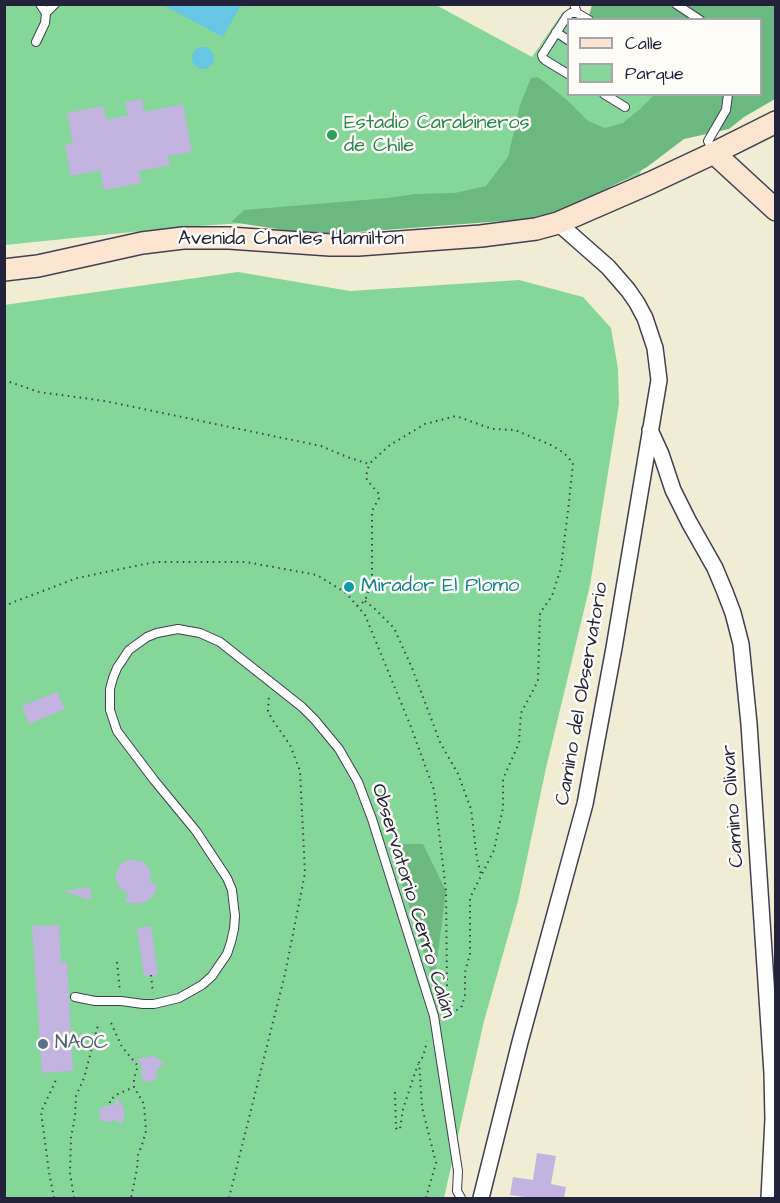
<!DOCTYPE html>
<html>
<head>
<meta charset="utf-8">
<style>
	body { margin:0 }
	#map { position:relative; width:780px; height:1203px; overflow:hidden; background:#f1ecd4; font-family:"Architects Daughter",sans-serif }
	canvas { display:block }
	.frame { position:absolute; inset:0; border:6px solid #22223b; pointer-events:none }
	.legend { position:absolute; left:567px; top:18px; width:195px; height:78px; box-sizing:border-box; background:#fdfcf7; border:2px solid #a5a5ac; margin:0; padding:8px 10px; list-style:none; font-size:18px; color:#22223b }
	.legend li { display:flex; align-items:center; gap:12px; height:30px }
	.legend b { width:30px; border:2px solid #a5a5ac }
</style>
</head>
<body>
<div id="map">
<canvas width="780" height="1203"></canvas>
<div class="frame"></div>
<ul class="legend">
<li><b style="height:8px;background:#fce5d0"></b>Calle</li>
<li><b style="height:16px;background:#84d798"></b>Parque</li>
</ul>
</div>
<script>
const ctx = document.querySelector('canvas').getContext('2d');
ctx.lineJoin = 'round';
function paint(path, color) { ctx.fillStyle = color; ctx.fill(path, 'evenodd'); }
const poly = rows => new Path2D(rows.map(r => 'M' + r).join(''));
function strokePath(path, color, width, dash) { ctx.strokeStyle = color; ctx.lineWidth = width; ctx.lineCap = dash ? 'butt' : 'round'; ctx.setLineDash(dash || []); ctx.stroke(path); }
function drawText(font, color, halo, rows, align = 'center') {
  ctx.font = font + ' "Architects Daughter",sans-serif'; ctx.lineWidth = 5; ctx.setLineDash([]); ctx.textBaseline = 'middle'; ctx.strokeStyle = halo; ctx.fillStyle = color; for (const [text, x, y, turn = 0] of rows) {
    ctx.save(); ctx.translate(x, y); ctx.rotate((+turn || 0) * Math.PI / 180); ctx.textAlign = isNaN(turn) ? turn : align; if (halo) ctx.strokeText(text, 0, 0); ctx.fillText(text, 0, 0); ctx.restore();
  }
}
const green = poly([
	[4,5,436,5,532,57,563,12,577,19,568,20,568,94,680,95,639,175,564,203,181,227,5,245],
	[238,272,350,291,519,280,583,297,611,328,618,369,619,404,590,585,546,768,518,901,484,1021,444,1198,5,1198,4,305]
]);
const forest = poly([
	[712,4,717,6,734,4,775,5,775,99,744,117,729,129,684,139,647,167,556,217,318,235,231,222,244,210,388,198,415,194,455,193,486,186,508,157,520,105,531,78,538,77,567,100,588,121,605,128,623,123,640,109,654,95,760,94,760,20,588,19,592,5],
	[389,844,423,844,446,891,434,983]
]);
const water = poly([
	[163,5,241,5,223,37],
	'192 58a11 11 0 1 1 22 0a11 11 0 1 1-22 0Z'
]);
const building = poly([
	[142,99,144,112,183,104,192,152,168,156,170,165,139,171,141,183,104,190,100,170,71,176,65,145,73,144,67,113,103,106,106,120,128,115,125,102],
	[57,692,65,709,29,724,22,706],
	[131,859,143,862,147,866,150,871,151,883,158,886,153,896,149,900,138,904,125,902,128,894,121,889,116,880,116,874,120,864],
	[90,887,91,900,63,891],
	[59,925,61,962,67,962,73,1071,42,1073,32,926],
	[151,926,158,975,144,976,137,928],
	[152,1056,157,1058,164,1063,157,1069,157,1075,155,1080,147,1082,141,1077,142,1066,137,1059],
	[117,1099,122,1105,124,1110,124,1119,121,1124,115,1120,108,1122,102,1121,99,1117,100,1109,105,1106,113,1105],
	[537,1153,556,1156,551,1184,566,1187,564,1198,533,1198,510,1195,513,1177,533,1180]
]);
const path = poly([
	[4,380,39,392,105,401,321,446,347,457,369,464,390,445,425,424,456,416,492,429,515,430,551,445,564,453,573,463,569,502,561,568,552,596,540,613,538,681,521,713,519,743,503,779,503,808,494,850,470,898,470,954,465,972,465,996,461,1008,446,1015,443,1015],
	[365,601,376,610,394,628,412,668,440,742,458,774,471,809,477,859,481,874],
	[357,606,365,601,372,580,372,511,379,498,379,494,367,480,366,476,369,465],
	[4,607,11,603,77,578,155,562,246,562,317,575,346,593,365,615,411,727,434,790,446,891,447,986,441,1006],
	[117,962,120,992],
	[151,975,153,993],
	[111,1023,122,1047,138,1066,134,1078,134,1087,144,1104,146,1131,142,1145,138,1155,137,1169,131,1198],
	[395,1092,396,1128,398,1130,400,1129,403,1109,418,1064],
	[110,1103,110,1100,118,1094,134,1087],
	[54,1198,49,1172,41,1112,56,1080],
	[74,1198,70,1173,71,1137,75,1117,76,1096,84,1078,98,1025],
	[229,1198,285,974,305,873,300,771,290,745,272,719,268,711,269,694],
	[426,1198,436,1163,422,1107,419,1061,423,1057,427,1041]
]);
const lane = poly([
	[574,4,577,13],
	[676,4,700,20],
	[46,13,55,4],
	[556,32,568,40],
	[36,42,45,23,46,13,40,4],
	[568,74,545,60,543,58,542,55,567,16,571,13,577,13,589,20],
	[604,94,625,107],
	[714,153,708,141,726,110,728,94],
	[75,997,95,1001,121,1001,143,1004,154,1004,179,998,202,985,212,976,227,954,231,942,234,929,235,916,232,890,227,878,196,831,154,780,117,731,110,710,110,689,113,678,117,668,129,650,147,637,157,633,178,629,200,633,220,642,302,707,315,720,339,749,358,782,372,819,434,1016,458,1171,457,1191,461,1198]
]);
const street = poly([
	[650,430,661,454,673,490,689,522,715,568,725,592,733,613,741,644,749,724,772,1073,773,1119,769,1198],
	[481,1198,520,1042,585,804,614,648,659,380,655,348,645,318,637,303,628,290,608,267,558,223]
]);
const secondary = poly([
	[714,153,776,210],
	[4,270,38,266,142,243,183,238,229,238,330,245,358,245,481,236,536,229,558,223,650,183,714,153,776,122]
]);
const markers = [
	[332,135,6,"#2e9e5b"],
	[349,587,6,"#0f9aa8"],
	[43,1044,6,"#5c6f8a"]
];
const leisureNames = [
	["Estadio Carabineros",344,124],
	["de Chile",344,147]
];
const streetNames = [
	["Avenida Charles Hamilton",291,240],
	["Camino del Observatorio",583,694,-80],
	["Camino Olivar",734,806,-94],
	["Observatorio Cerro Calán",412,901,73]
];
const cultureNames = [
	["Mirador El Plomo",361,587]
];
const serviceNames = [
	["NAOC",55,1044]
];
paint(green, '#84d798');
paint(forest, '#6bb880');
paint(water, '#66c6e4');
paint(building, '#c3b3e0');
strokePath(lane, '#414052', 10);
strokePath(street, '#414052', 18);
strokePath(secondary, '#414052', 24);
strokePath(path, '#414052', 2, [1.5, 4.5]);
strokePath(lane, '#fff', 8);
strokePath(street, '#fff', 15);
strokePath(secondary, '#fce5d0', 21);
for (const [x, y, r, color] of markers) { const dot = new Path2D(); dot.arc(x, y, r, 0, 2 * Math.PI); ctx.fillStyle = color; ctx.fill(dot); strokePath(dot, '#fdfcf7', 2); }
drawText('20px', '#27864d', '#fdfcf7', leisureNames, 'left');
drawText('20px', '#22223b', '#fdfcf7', streetNames);
drawText('20px', '#0d838f', '#fdfcf7', cultureNames, 'left');
drawText('20px', '#4e5e75', '#fdfcf7', serviceNames, 'left');
</script>
</body>
</html>
